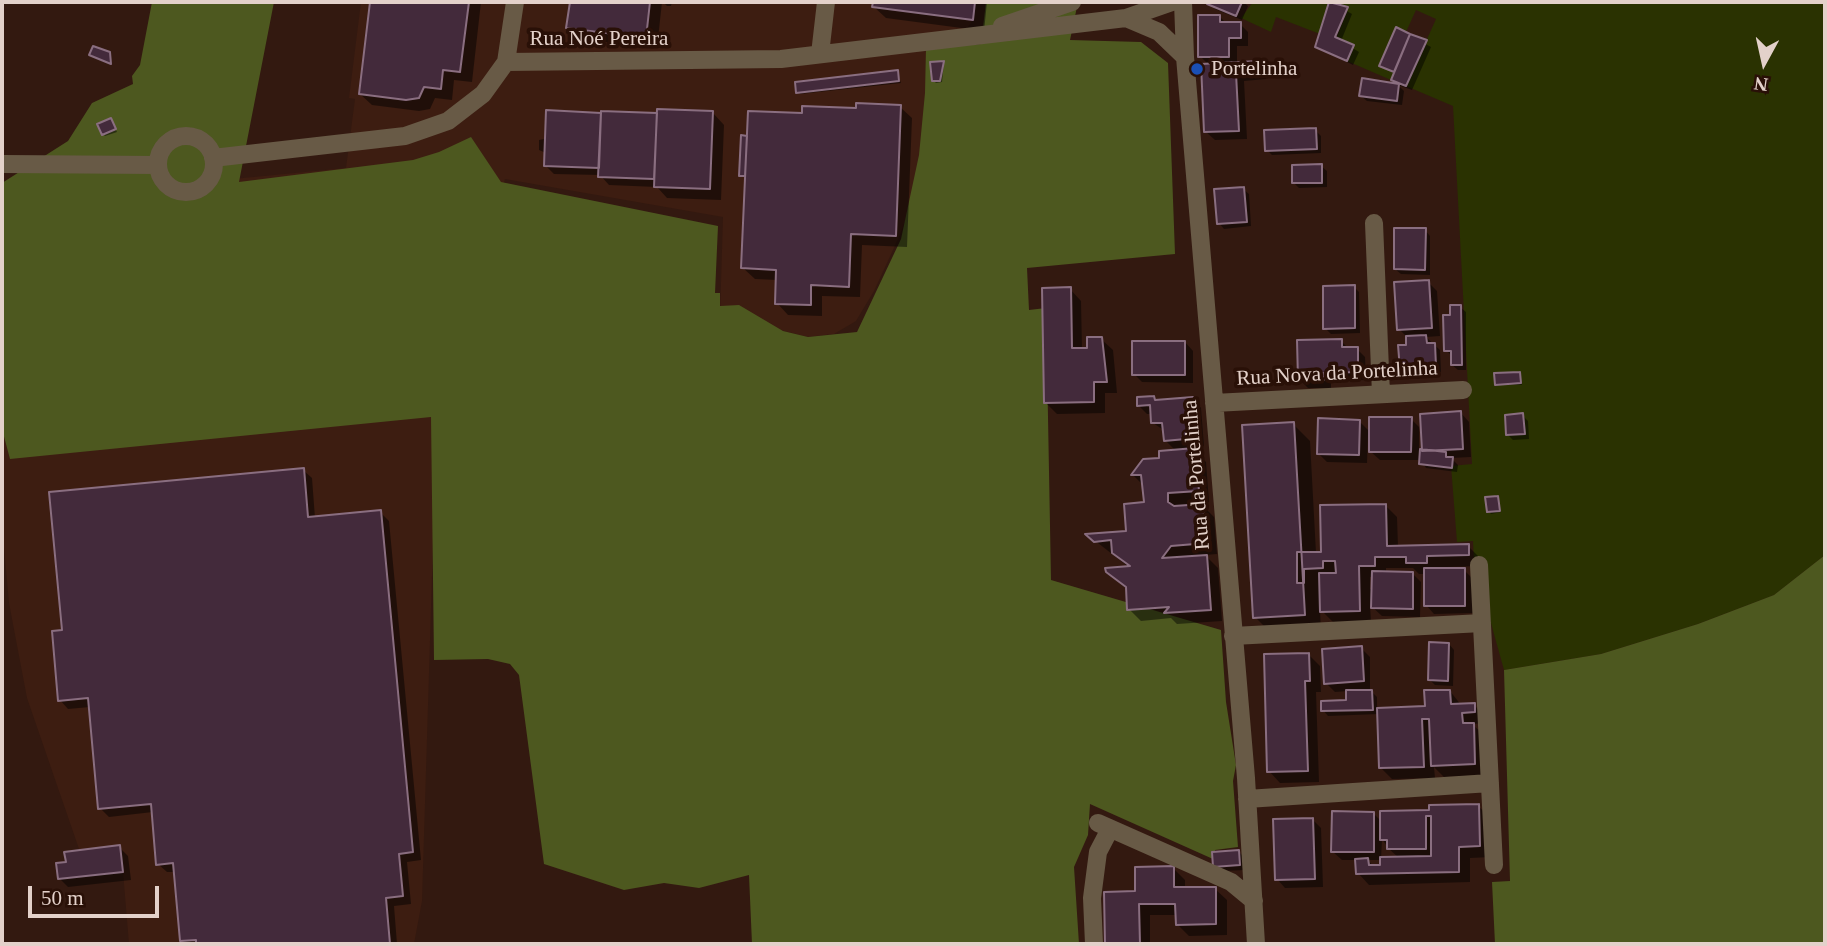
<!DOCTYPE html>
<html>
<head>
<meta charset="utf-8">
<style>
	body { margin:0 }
	#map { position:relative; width:1827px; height:946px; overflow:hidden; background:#331910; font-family:"Times New Roman",serif }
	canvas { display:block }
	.frame { position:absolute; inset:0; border:4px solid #e3d1ca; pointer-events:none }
	.north { position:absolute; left:1729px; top:28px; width:70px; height:70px; -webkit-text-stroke:5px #291007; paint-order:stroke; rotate:188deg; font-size:19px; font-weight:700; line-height:28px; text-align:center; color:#e3d1ca }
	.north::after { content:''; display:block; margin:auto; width:24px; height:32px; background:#e3d1ca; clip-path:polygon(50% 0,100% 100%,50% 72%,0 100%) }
	.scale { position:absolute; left:28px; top:886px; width:131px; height:32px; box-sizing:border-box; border:4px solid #e3d1ca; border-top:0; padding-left:9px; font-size:21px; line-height:24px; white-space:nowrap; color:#e3d1ca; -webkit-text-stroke:5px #291007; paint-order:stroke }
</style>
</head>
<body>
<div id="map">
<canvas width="1827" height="946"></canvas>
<div class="frame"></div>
<div class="north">N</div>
<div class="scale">50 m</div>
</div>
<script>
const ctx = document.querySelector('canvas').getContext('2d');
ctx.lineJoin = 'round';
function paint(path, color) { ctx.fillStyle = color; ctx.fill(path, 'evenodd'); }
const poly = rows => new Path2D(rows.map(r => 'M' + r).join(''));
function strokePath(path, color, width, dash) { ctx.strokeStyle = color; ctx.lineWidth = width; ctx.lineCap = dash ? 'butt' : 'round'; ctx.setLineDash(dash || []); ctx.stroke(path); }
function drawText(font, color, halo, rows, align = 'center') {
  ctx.font = font + ' "Times New Roman",serif'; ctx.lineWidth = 7; ctx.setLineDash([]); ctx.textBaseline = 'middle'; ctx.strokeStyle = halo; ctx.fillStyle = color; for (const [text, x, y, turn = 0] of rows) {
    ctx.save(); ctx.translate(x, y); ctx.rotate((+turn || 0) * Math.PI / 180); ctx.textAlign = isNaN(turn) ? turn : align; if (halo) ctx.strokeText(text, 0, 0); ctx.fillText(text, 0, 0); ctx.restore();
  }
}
const built = poly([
	[361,2,975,2,973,20,944,61,915,196,899,237,874,291,856,321,834,334,808,337,720,315,723,217,505,179,437,412,422,901,414,944,129,944,123,872,58,879,56,863,66,862,64,852,79,849,27,698,9,603,2,526,2,184,233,179,346,168,355,99,349,98]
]);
const green = poly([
	[1253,2,1329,2,1320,34,1276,17,1271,32,1241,18],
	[1335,2,1825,2,1825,555,1774,595,1698,624,1601,654,1504,670,1474,562,1473,541,1457,542,1451,466,1472,464,1453,106,1406,86,1436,19,1416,10,1406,32,1396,27,1380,66,1394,72,1391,80,1347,61,1354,45,1337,37,1348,8]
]);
const forest = poly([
	[152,2,274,2,239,182,413,160,439,152,471,137,501,182,718,226,715,293,720,293,720,306,739,305,783,331,808,337,857,332,901,239,919,155,925,93,926,48,981,44,986,2,1078,2,1070,40,1141,42,1168,63,1175,254,1027,268,1029,310,1046,308,1051,580,1221,630,1226,702,1236,765,1233,781,1238,847,1215,850,1213,859,1090,804,1088,835,1074,867,1079,944,752,944,749,875,699,888,664,883,624,890,544,864,519,675,510,664,488,659,434,660,431,417,10,459,2,429,2,183,68,141,92,103,133,84,132,76,140,65],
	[1825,555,1825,944,1495,944,1492,882,1510,881,1504,670,1601,654,1698,624,1774,595]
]);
const shadow = poly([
	[372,2,481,2,472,82,454,80,452,100,435,98,430,109,419,111,372,105,360,94],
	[571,2,662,2,657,48,580,39,568,28],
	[663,2,672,2,671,6,667,6],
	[875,2,987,2,984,31,886,18,874,7],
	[1210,2,1243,2,1248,6,1242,20,1215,9],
	[1331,2,1352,14,1341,41,1359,52,1353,65,1317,47],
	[1219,16,1227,24,1240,24,1248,32,1248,46,1237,46,1237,64,1257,63,1266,72,1266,79,1244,81,1247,139,1215,140,1206,132,1209,65,1200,56],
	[1397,29,1431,47,1412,90,1398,85,1393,79,1395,74,1381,65],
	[944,63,942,82,936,83,934,81],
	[897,72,901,83,800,94,798,92],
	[1399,86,1404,91,1402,105,1367,101,1361,96],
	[900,107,912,118,907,247,862,245,860,297,822,296,822,316,788,315,777,303,777,280,755,279,743,268,747,177,741,175,746,137,803,115],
	[713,113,724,125,721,200,667,198,657,187,609,185,600,175,554,174,545,165,546,153,539,150,539,140,659,115],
	[111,120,117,132,105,136,103,134],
	[1315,130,1321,136,1321,153,1272,155,1267,150],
	[1321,166,1327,171,1327,187,1299,188,1294,183],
	[1243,189,1249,194,1251,226,1224,229,1219,223],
	[1425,230,1430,236,1430,275,1401,274,1395,269],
	[1428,282,1437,291,1440,336,1426,337,1440,350,1441,372,1407,375,1402,369,1408,338,1399,329],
	[1354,287,1359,292,1360,333,1331,334,1325,328],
	[1070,289,1081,301,1082,350,1089,350,1101,339,1113,350,1117,393,1105,393,1105,413,1057,414,1045,402],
	[1460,307,1466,312,1466,370,1458,370,1452,365,1452,356,1446,350,1451,317],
	[1341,341,1349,349,1357,349,1365,357,1366,380,1331,381,1331,388,1308,388,1300,380],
	[1185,342,1193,351,1193,383,1142,382,1134,374],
	[1519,374,1522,385,1497,384],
	[1154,398,1158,402,1193,399,1201,408,1204,446,1191,447,1206,462,1209,502,1200,503,1214,517,1217,554,1205,555,1218,568,1222,621,1177,624,1171,618,1141,621,1129,609,1128,590,1107,572,1130,568,1089,536,1128,533,1145,504,1144,486,1133,475,1144,461,1161,459,1177,452,1165,440,1165,431,1153,423,1152,414,1147,414,1139,406],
	[1461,413,1469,422,1471,457,1451,458,1458,465,1457,472,1426,468,1421,460,1380,460,1371,452,1371,434,1368,434,1367,463,1327,462,1318,453,1359,421,1371,433,1411,419,1419,427,1419,452,1427,453],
	[1522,415,1528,421,1529,439,1513,440,1508,435],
	[1293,424,1310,441,1316,553,1323,553,1385,505,1397,517,1398,547,1468,546,1480,558,1480,566,1446,567,1446,570,1464,570,1473,579,1473,613,1434,614,1426,605,1426,574,1419,574,1413,568,1386,568,1386,573,1412,573,1421,582,1420,617,1382,616,1370,605,1371,622,1333,622,1320,609,1321,632,1272,634,1255,617],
	[1370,577,1373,577,1373,589,1370,589],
	[303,470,312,478,315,518,380,512,389,521,421,860,407,862,411,904,394,906,397,944,186,944,182,940,175,872,167,872,158,864,153,812,109,817,100,808,90,707,68,709,60,700,64,631],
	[1497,498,1501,512,1491,514,1489,511],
	[1449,644,1454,650,1453,686,1435,685,1430,680],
	[1361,648,1370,657,1370,690,1377,697,1377,710,1427,708,1450,691,1461,705,1474,705,1485,716,1486,723,1472,724,1485,736,1486,775,1444,777,1434,767,1435,778,1392,779,1381,768,1379,714,1328,716,1323,710,1348,702,1348,691,1335,692,1326,683],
	[1308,654,1320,666,1321,692,1316,692,1319,782,1280,783,1269,771],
	[1478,806,1490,817,1491,857,1470,858,1470,882,1369,885,1358,873,1357,860,1342,860,1333,852,1373,813,1382,822],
	[1382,839,1389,849,1399,858,1381,859],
	[1368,860,1382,860,1382,866,1374,867],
	[1313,820,1321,828,1323,887,1285,888,1277,879],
	[119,847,128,856,131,880,68,887,60,879],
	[1239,852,1244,857,1245,870,1221,871,1215,866],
	[1173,868,1185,880,1185,889,1215,889,1227,900,1227,935,1189,936,1177,924,1177,915,1150,915,1150,944,1107,944,1106,893,1137,893]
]);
const building = poly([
	[370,2,469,2,460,72,443,70,441,89,424,87,419,98,406,100,359,94,370,2],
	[570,2,650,2,646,38,566,28,570,2],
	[873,2,975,2,973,20,872,7,873,2],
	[1208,2,1242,2,1236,16,1207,4,1208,2],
	[1329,2,1348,7,1335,37,1354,45,1347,61,1315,47,1329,2],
	[1198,15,1220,15,1220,22,1241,22,1241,38,1229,38,1229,57,1198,57,1198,15],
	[1396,27,1410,34,1394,72,1379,66,1396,27],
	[1410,34,1427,40,1406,86,1391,80,1410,34],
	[93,46,110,52,111,64,89,55,93,46],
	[944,61,940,81,932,81,930,62,944,61],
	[1258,61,1258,71,1236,73,1239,131,1204,132,1201,64,1258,61],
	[898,70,899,81,796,93,795,82,898,70],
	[1362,78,1399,84,1397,101,1359,96,1362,78],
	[856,103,901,105,896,236,851,234,849,287,811,285,811,305,775,304,776,270,741,268,748,111,802,113,802,106,856,108,856,103],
	[657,109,713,111,710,189,654,187,657,109],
	[546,110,601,113,599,168,544,166,546,110],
	[601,111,657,113,654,179,598,177,601,111],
	[111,118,116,129,102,135,97,124,111,118],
	[1316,128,1317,149,1265,151,1264,130,1316,128],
	[741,135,747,136,745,176,739,176,741,135],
	[1322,164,1322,183,1292,183,1292,165,1322,164],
	[1244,187,1247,222,1217,224,1214,189,1244,187],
	[1394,228,1426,228,1425,270,1394,269,1394,228],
	[1429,280,1432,328,1397,330,1394,282,1429,280],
	[1355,285,1355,328,1323,329,1323,286,1355,285],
	[1071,287,1072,348,1087,348,1087,337,1102,337,1107,382,1094,382,1094,402,1044,403,1042,288,1071,287],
	[1450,305,1461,305,1462,365,1451,365,1451,351,1444,351,1443,315,1450,315,1450,305],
	[1426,335,1427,343,1435,343,1436,367,1400,370,1398,345,1406,345,1406,336,1426,335],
	[1342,339,1342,347,1358,347,1358,372,1323,373,1324,380,1298,380,1297,340,1342,339],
	[1132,341,1185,341,1185,375,1132,375,1132,341],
	[1520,372,1521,383,1495,385,1494,373,1520,372],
	[1154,396,1155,400,1193,397,1197,438,1164,441,1162,423,1151,423,1150,405,1137,406,1137,397,1154,396],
	[1461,411,1463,449,1422,451,1420,414,1461,411],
	[1523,413,1525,434,1506,435,1505,415,1523,413],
	[1369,417,1412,417,1411,452,1369,452,1369,417],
	[1318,418,1360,420,1359,455,1317,454,1318,418],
	[1294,422,1305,615,1253,618,1242,425,1294,422],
	[1195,448,1199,491,1168,493,1168,502,1174,506,1203,504,1207,543,1171,546,1162,558,1207,555,1211,610,1164,613,1169,607,1127,610,1126,587,1106,572,1105,568,1130,566,1112,553,1111,540,1094,542,1085,534,1126,531,1124,504,1144,502,1141,475,1131,475,1143,459,1159,458,1159,451,1195,448],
	[1420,449,1446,452,1446,457,1453,457,1452,468,1419,464,1420,449],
	[304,468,308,517,381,510,413,852,399,854,403,896,386,898,390,944,196,944,196,940,180,941,173,863,156,865,151,804,98,809,88,698,58,701,52,631,62,630,49,492,304,468],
	[1498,496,1500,511,1487,512,1485,497,1498,496],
	[1386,504,1387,546,1469,544,1469,555,1427,556,1427,563,1406,563,1406,557,1375,557,1375,566,1359,566,1360,611,1320,612,1319,573,1336,573,1335,561,1323,561,1323,568,1304,569,1304,583,1297,583,1297,552,1321,552,1320,505,1386,504],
	[1424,568,1465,568,1465,606,1424,606,1424,568],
	[1372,571,1413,572,1413,609,1371,608,1372,571],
	[1429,642,1449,643,1448,681,1428,680,1429,642],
	[1362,646,1364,681,1324,684,1322,649,1362,646],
	[1309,653,1310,681,1305,681,1308,771,1267,772,1264,654,1309,653],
	[1346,690,1372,690,1373,710,1321,711,1321,701,1346,700,1346,690],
	[1424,690,1450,690,1451,704,1475,703,1475,712,1462,713,1463,723,1474,723,1475,764,1431,766,1429,719,1422,719,1424,767,1379,768,1377,708,1425,706,1424,690],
	[1479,804,1480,846,1459,847,1459,872,1356,874,1355,859,1368,858,1369,865,1380,865,1380,857,1431,856,1431,816,1426,816,1426,849,1387,849,1387,840,1380,840,1380,811,1429,810,1429,805,1479,804],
	[1332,811,1374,812,1374,852,1331,852,1332,811],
	[1313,818,1315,879,1275,880,1273,819,1313,818],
	[120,845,123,872,58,879,56,863,66,862,64,852,120,845],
	[1239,850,1240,865,1213,867,1212,852,1239,850],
	[1174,866,1174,887,1216,887,1216,924,1176,925,1175,904,1139,904,1140,944,1105,944,1104,892,1135,891,1135,867,1174,866]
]);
const minor = poly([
	[1183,2,1185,57,1246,778,1256,944],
	[1126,18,1159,32,1185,57],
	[1002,26,1072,2],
	[820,54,826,2],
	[506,62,781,59,1126,18,1172,2],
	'158 164a28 28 0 1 1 56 0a28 28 0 1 1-56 0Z',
	[213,158,405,136,448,121,483,94,506,62,515,2],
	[2,164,158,165],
	[1374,223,1381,394],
	[1214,403,1463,390],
	[1479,565,1494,865],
	[1233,636,1482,623],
	[1247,799,1490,783],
	[1098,823,1231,882,1254,901],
	[1094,944,1092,898,1098,852,1110,829]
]);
const markers = [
	[1197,69,7,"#1a4fb4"]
];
const streetNames = [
	["Rua Noé Pereira",599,39],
	["Rua Nova da Portelinha",1337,374,-3],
	["Rua da Portelinha",1197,475,-95]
];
const poiNames = [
	["Portelinha",1211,69]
];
paint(built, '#3d1d11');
paint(green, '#2a3201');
paint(forest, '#4d581f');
paint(shadow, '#0007');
paint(building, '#432a3b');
strokePath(building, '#8a6e80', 2);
strokePath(minor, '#685a46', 18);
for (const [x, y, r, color] of markers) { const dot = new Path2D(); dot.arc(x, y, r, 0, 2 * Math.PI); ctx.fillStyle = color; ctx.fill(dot); strokePath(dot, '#291007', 2.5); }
drawText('21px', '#e3d1ca', '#291007', streetNames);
drawText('21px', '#e3d1ca', '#291007', poiNames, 'left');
</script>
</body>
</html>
